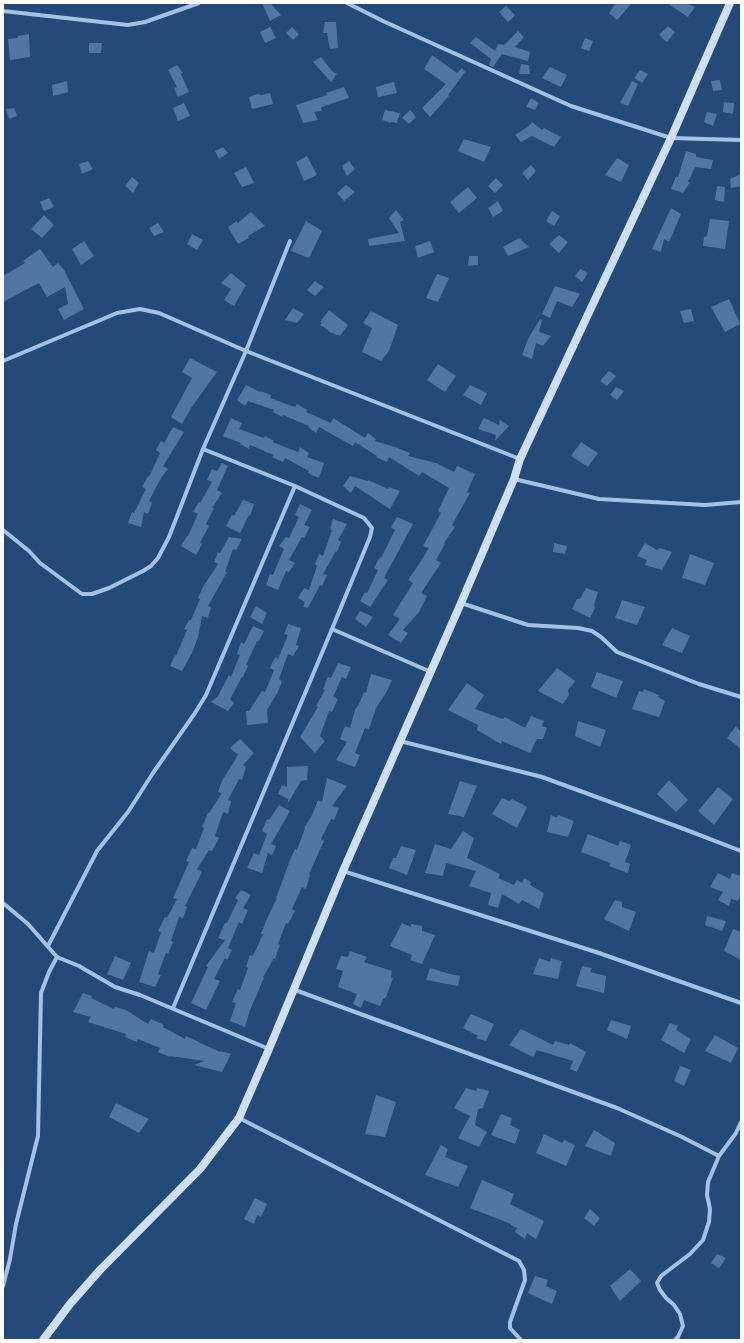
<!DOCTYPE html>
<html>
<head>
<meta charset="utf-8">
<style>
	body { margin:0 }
	#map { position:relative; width:744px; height:1343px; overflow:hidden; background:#234a79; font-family:Jost,sans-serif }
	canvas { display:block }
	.frame { position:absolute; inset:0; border:4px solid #fff; pointer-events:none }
</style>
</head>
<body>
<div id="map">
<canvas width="744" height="1343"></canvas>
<div class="frame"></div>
</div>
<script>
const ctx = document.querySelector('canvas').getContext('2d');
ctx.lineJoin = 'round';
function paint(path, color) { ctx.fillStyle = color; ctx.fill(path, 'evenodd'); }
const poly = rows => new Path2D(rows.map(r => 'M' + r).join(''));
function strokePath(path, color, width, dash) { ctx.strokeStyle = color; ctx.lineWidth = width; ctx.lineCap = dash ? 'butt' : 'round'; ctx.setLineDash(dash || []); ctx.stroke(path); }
const building = poly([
	[262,3,270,3,281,15,270,21],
	[616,3,632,3,617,20,609,13],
	[667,3,686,3,695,7,688,17],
	[506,6,515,15,508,22,499,12],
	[325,22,336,22,338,48,330,49,327,33,323,33],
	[668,26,675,32,667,42,659,35],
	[270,27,276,38,265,43,260,32],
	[292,27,299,34,293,40,286,33],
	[518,31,524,37,515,47,530,52,528,61,502,54,493,67,489,65,491,59,470,43,476,37,495,51,498,44,504,45],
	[29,34,30,57,10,60,8,39,18,38,18,36],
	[585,38,593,41,589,51,581,48],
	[89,43,102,43,101,53,89,53],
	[432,55,457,73,462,68,465,72,448,95,449,96,430,117,422,108,446,84,424,69],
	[321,57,333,72,337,74,331,82,313,62],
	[521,64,529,65,530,74,519,74],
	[177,65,183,73,181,74,189,92,178,97,174,88,177,87,168,70],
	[550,67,567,75,561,87,542,78],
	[640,70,648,74,642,83,634,78],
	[720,80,722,90,713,91,711,81],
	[67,81,68,92,53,96,52,85],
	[632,81,638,84,628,106,620,103],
	[394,82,397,93,378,97,376,87],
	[344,87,349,98,321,107,322,111,314,112,318,120,303,123,296,105,327,95,326,93],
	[270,93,273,104,252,109,249,97,257,94,261,95],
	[531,98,539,103,535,110,526,107],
	[724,102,734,103,733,114,723,112],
	[184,103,190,116,178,121,173,108],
	[14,108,17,116,9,119,6,109],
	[385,110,400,113,397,123,391,122,391,123,382,120],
	[410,110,416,117,409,124,402,118],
	[707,112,717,114,713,126,704,122],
	[532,122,542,130,544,128,561,137,554,147,532,136,521,142,515,135,529,126],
	[464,139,491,147,484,162,458,151],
	[223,147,228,153,219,159,215,151],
	[686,151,696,154,696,157,713,160,711,169,695,167,688,182,690,182,683,193,671,189,676,176,678,177],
	[307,156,317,175,304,181,296,162],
	[617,158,629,165,621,182,605,175],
	[88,161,93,169,82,174,79,164],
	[349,161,355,169,347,176,342,166],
	[531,165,536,171,528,180,522,173],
	[246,167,254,183,242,187,234,173],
	[741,174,741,186,731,188,730,179],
	[132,177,139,183,133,193,125,186],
	[496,178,503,185,495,193,488,186],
	[346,185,355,192,344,201,337,193],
	[717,186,725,187,724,202,715,200],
	[468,187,477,198,459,213,450,202],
	[49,198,54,207,44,211,40,202],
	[498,201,503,211,493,217,488,208],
	[671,208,681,214,669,242,664,239,661,252,652,249],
	[396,210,404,220,400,222,405,241,369,246,368,239,399,233,389,218],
	[552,211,560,216,554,226,546,221],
	[251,212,265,226,248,236,249,238,238,244,228,227,237,221,238,223],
	[44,215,54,225,42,238,31,229],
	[710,219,729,221,725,249,703,246,704,237,707,236],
	[306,221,322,231,309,258,291,251],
	[158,223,164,232,154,236,149,228],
	[192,234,203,240,197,250,187,244],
	[559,235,568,242,559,253,549,244],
	[519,238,529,247,508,256,503,247],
	[84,241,94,256,81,265,72,249],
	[430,241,434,252,418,258,415,246],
	[40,249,53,267,58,263,64,270,84,309,64,320,58,309,68,304,65,287,47,297,39,283,3,302,3,276,25,263,23,261],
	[469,256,478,256,478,265,468,266],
	[580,269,588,273,582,282,575,276],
	[231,273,246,285,234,306,224,300,231,289,221,283],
	[437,274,449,278,438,302,426,298],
	[315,281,324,287,315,296,307,290],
	[555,286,580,294,572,307,557,301,550,318,542,314],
	[729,299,740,324,725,332,711,307],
	[293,308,304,314,297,323,285,320],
	[691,309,694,321,684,323,680,311],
	[329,310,348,325,340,336,329,332,328,330,320,325,322,323,320,322],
	[371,311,398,325,389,351,381,361,362,352,372,328,363,323],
	[540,319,542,320,539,332,551,336,543,346,536,343,532,359,522,355,528,339],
	[190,358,217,372,191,408,182,424,171,417,192,378,182,372],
	[438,364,456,376,445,392,427,380],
	[609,371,616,376,607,386,600,381],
	[246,385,260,392,260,391,271,395,270,398,295,407,297,404,307,410,306,412,331,423,333,418,365,438,368,433,376,439,375,441,395,447,410,453,408,456,436,463,454,472,457,466,475,474,467,492,470,493,452,525,455,527,444,543,445,544,436,560,441,563,421,593,427,596,419,612,403,630,408,633,401,643,388,635,400,619,393,615,413,583,408,580,419,564,429,548,423,546,441,513,438,511,449,488,422,472,419,476,389,457,387,462,376,457,377,456,355,442,353,446,319,427,316,433,308,427,309,426,283,415,282,417,273,412,274,410,248,401,245,406,237,400],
	[470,385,487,393,481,405,463,395],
	[616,387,624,391,617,400,610,395],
	[231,418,242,423,239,429,264,438,265,436,274,441,272,442,298,452,300,447,309,453,307,457,324,463,319,478,308,473,309,471,285,458,283,462,272,457,274,455,250,445,249,449,240,444,241,443,223,436],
	[484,418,499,425,500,420,509,426,495,441,496,435,478,429],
	[173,427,184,432,163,466,168,469,161,478,149,501,152,503,148,514,144,512,141,527,128,523,132,512,134,513,146,489,142,487,148,476,149,477,160,453,156,450,161,441,164,443],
	[581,442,598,453,588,467,571,456],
	[222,463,228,466,217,490,222,493,212,508,214,508,206,524,209,526,200,543,202,544,196,555,181,546,187,536,188,536,198,514,193,512,199,502,200,503,212,482,207,480,212,469,217,471],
	[350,476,368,481,368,480,388,489,389,487,400,491,390,509,355,486,351,493,343,486],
	[243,500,254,504,250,516,249,515,240,533,226,526,232,515,234,516],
	[300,504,312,510,304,525,310,527,304,538,302,537,289,560,295,563,289,572,286,571,278,590,266,585,270,574,273,575,284,549,279,546,286,537,289,538,299,517,295,515],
	[397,517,413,524,384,578,388,580,370,607,360,601,365,592,367,593,378,570,374,568,380,557,381,558,395,530,391,527],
	[333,519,347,524,338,540,341,542,337,552,336,551,323,574,327,575,322,586,320,585,308,608,303,607,305,602,298,598,304,588,309,590,317,566,315,564,319,554,323,556,332,530,330,530],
	[229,537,242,539,236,550,233,549,225,572,227,572,208,606,211,607,208,618,202,616,198,637,192,653,182,671,170,666,175,655,176,656,187,630,184,629,189,620,191,620,200,599,198,598,203,587,218,564,214,562,218,552,220,553],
	[554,543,567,546,565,554,553,552],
	[645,543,657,550,660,548,672,552,662,570,645,565,647,560,637,556],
	[690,554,714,563,705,585,682,578],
	[586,588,598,592,594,605,595,608,590,618,572,609,577,599,580,599],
	[622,600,645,607,637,625,615,618],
	[256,606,267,613,262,624,250,617],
	[360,611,373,617,366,627,355,619],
	[288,624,301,628,296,645,299,646,293,656,288,654,279,679,282,681,278,692,267,710,268,723,247,725,246,711,249,711,262,691,265,692,274,670,270,668,275,657,278,659,288,635,284,634],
	[253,626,264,631,258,642,257,641,246,665,248,666,243,677,242,677,230,699,234,703,228,711,211,702,218,696,229,675,231,677,240,655,237,654,241,642,244,644],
	[672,628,690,636,682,653,662,645],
	[338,663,351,667,346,679,342,677,333,697,338,699,332,712,329,711,320,736,325,741,315,753,300,737,318,707,316,706,325,690,323,689,328,677,331,678],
	[557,668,575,681,568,690,569,695,563,704,538,691],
	[597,672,623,681,616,698,591,687],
	[371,674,392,680,386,693,376,708,369,729,365,728,355,753,360,755,355,767,336,760,347,742,340,739,345,726,350,728,355,710,359,704,364,692,366,693],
	[467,683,484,695,475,709,503,719,505,717,525,728,531,716,544,721,542,726,547,728,543,739,537,739,530,753,502,741,501,744,477,730,478,725,448,710],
	[644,689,659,695,658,697,665,701,659,717,632,709,639,691,643,692],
	[578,721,606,730,600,747,575,736],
	[736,726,741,732,741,749,727,738],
	[240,739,254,753,243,765,246,767,242,780,239,779,228,800,231,801,228,814,223,812,215,836,219,838,212,851,209,850,197,869,202,872,185,906,187,907,183,918,179,917,171,941,173,942,168,954,166,953,158,974,161,975,155,987,139,982,149,951,154,953,161,932,158,931,165,917,167,918,177,899,173,898,189,862,186,861,192,848,196,849,204,828,202,827,208,813,209,813,222,793,218,792,222,781,238,755,230,748],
	[308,766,307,780,301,781,288,803,288,799,278,794,282,785,287,787,287,767],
	[327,778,347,786,332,806,339,808,334,820,331,819,321,839,324,841,309,874,310,875,306,889,302,887,292,909,295,911,288,924,286,923,278,944,280,945,275,959,274,958,263,977,264,978,250,1010,245,1027,230,1021,236,1003,232,1002,238,989,240,990,248,968,246,967,250,955,253,956,263,934,261,934,266,921,277,898,276,898,289,863,288,864,295,849,297,850,305,828,304,828,312,815,318,800,322,802],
	[669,780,688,800,676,812,657,794],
	[460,781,477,786,464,817,448,814],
	[718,787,733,799,714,825,698,811],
	[502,798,509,801,512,799,527,807,517,828,492,814],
	[279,805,290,811,271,844,276,846,272,855,268,853,262,873,247,868,254,853,259,855,267,834,262,831,267,819,269,820],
	[551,815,557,818,558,815,574,821,568,837,547,832],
	[463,831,474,838,467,858,500,874,498,878,496,877,514,885,517,880,522,883,524,878,531,882,530,885,544,893,539,909,522,900,519,904,502,894,498,908,488,905,491,893,469,886,476,871,446,863,443,876,425,873,435,844,451,849],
	[588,834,618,846,620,841,631,845,625,862,630,864,628,873,609,866,611,863,581,852],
	[401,846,416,850,407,875,389,868,393,858,396,858],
	[718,873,730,879,732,873,740,876,741,894,738,901,731,899,729,906,718,900,723,892,710,887],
	[241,890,251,895,243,908,248,910,242,924,239,922,228,948,232,950,227,960,225,958,214,979,220,981,206,1010,191,1003,208,967,206,966,225,940,218,938,225,923,227,923,238,900,235,898],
	[615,900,622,902,622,907,636,912,629,931,604,919],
	[707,916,726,921,722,931,705,925],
	[402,923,411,927,411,924,422,926,422,931,435,935,422,964,410,960,412,955,390,946],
	[733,929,741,932,741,960,724,951],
	[350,951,367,957,364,962,392,971,391,978,393,978,386,997,383,999,380,1006,364,1000,361,1008,353,1004,357,994,338,987,343,971,336,969,341,956,348,957],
	[115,956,131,963,123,980,107,974],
	[539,958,550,962,551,958,562,961,558,979,533,974],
	[582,966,592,968,590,972,606,976,604,993,576,986],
	[430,968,450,974,460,976,458,986,426,980],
	[83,993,92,996,91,998,114,1009,115,1007,126,1010,148,1024,151,1019,164,1025,163,1027,185,1039,186,1036,220,1052,220,1051,231,1054,222,1072,194,1065,205,1061,170,1056,170,1057,158,1052,160,1048,138,1039,137,1042,125,1037,126,1034,88,1022,91,1017,73,1012],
	[471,1014,494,1024,486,1041,476,1038,478,1036,463,1028],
	[611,1020,631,1026,627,1039,607,1030],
	[670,1023,678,1026,676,1030,691,1039,684,1053,661,1040],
	[521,1029,553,1045,555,1041,569,1045,570,1043,586,1052,577,1072,570,1069,573,1061,537,1050,533,1057,509,1045],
	[715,1035,738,1048,731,1063,705,1051],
	[680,1066,691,1070,684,1086,674,1081],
	[466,1088,476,1091,477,1088,489,1091,483,1108,478,1109,475,1125,487,1132,479,1147,458,1138,470,1116,454,1108],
	[376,1095,396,1102,385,1137,365,1134],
	[116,1103,149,1119,139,1133,109,1117],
	[501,1114,512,1118,510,1125,520,1130,515,1144,491,1135],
	[594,1130,615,1143,611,1156,585,1146],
	[544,1134,562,1143,564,1140,575,1145,566,1166,536,1153],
	[441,1145,448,1149,445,1157,468,1166,458,1187,425,1175],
	[482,1180,514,1194,510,1204,544,1221,536,1239,527,1233,525,1239,515,1232,517,1228,511,1225,511,1224,470,1208],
	[255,1198,267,1204,261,1217,257,1215,254,1224,244,1219],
	[590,1209,600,1218,594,1226,584,1218],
	[717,1254,726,1258,719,1268,711,1263],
	[630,1269,641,1281,620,1301,610,1286],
	[535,1276,548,1280,546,1286,557,1291,552,1304,528,1293]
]);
const street = poly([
	[347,3,385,22,571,106,671,138,741,140],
	[3,11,128,25,145,22,199,3],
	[3,361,117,313,140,309,159,313,246,351,520,459],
	[514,479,599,499,705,505,741,502],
	[3,530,29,551,40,563,82,594,92,594,109,588,143,571,151,566,158,558,169,537,203,449,246,351,290,241],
	[461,603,528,625,578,628,592,631,601,637,617,652,699,684,741,697],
	[332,629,431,672],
	[400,741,542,777,684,829,741,851],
	[343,871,599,953,741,1003],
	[3,903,28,924,57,957,79,966,115,987,140,995,269,1049],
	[48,946,97,851,128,812,153,773,195,713,206,695,295,486],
	[295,990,617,1108,680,1136,719,1156],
	[173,1008,332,629,370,537,372,528,364,518,295,486,203,449],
	[239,1118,519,1261,524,1270,525,1280,510,1322,510,1328,521,1340],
	[3,1286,10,1259,16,1224,38,1136,41,993,49,972,57,957],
	[675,1340,678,1337,683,1326,680,1314,674,1305,666,1298,660,1290,657,1283,661,1276,690,1254,703,1240,709,1222,710,1209,707,1195,708,1182,719,1156,736,1133,741,1122]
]);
const secondary = poly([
	[43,1340,70,1304,100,1270,200,1169,239,1118,269,1049,343,871,461,603,514,479,520,459,671,138,730,3]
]);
paint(building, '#5076a5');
strokePath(street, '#a5c2e4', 4);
strokePath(secondary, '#cedff4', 8);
</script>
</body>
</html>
